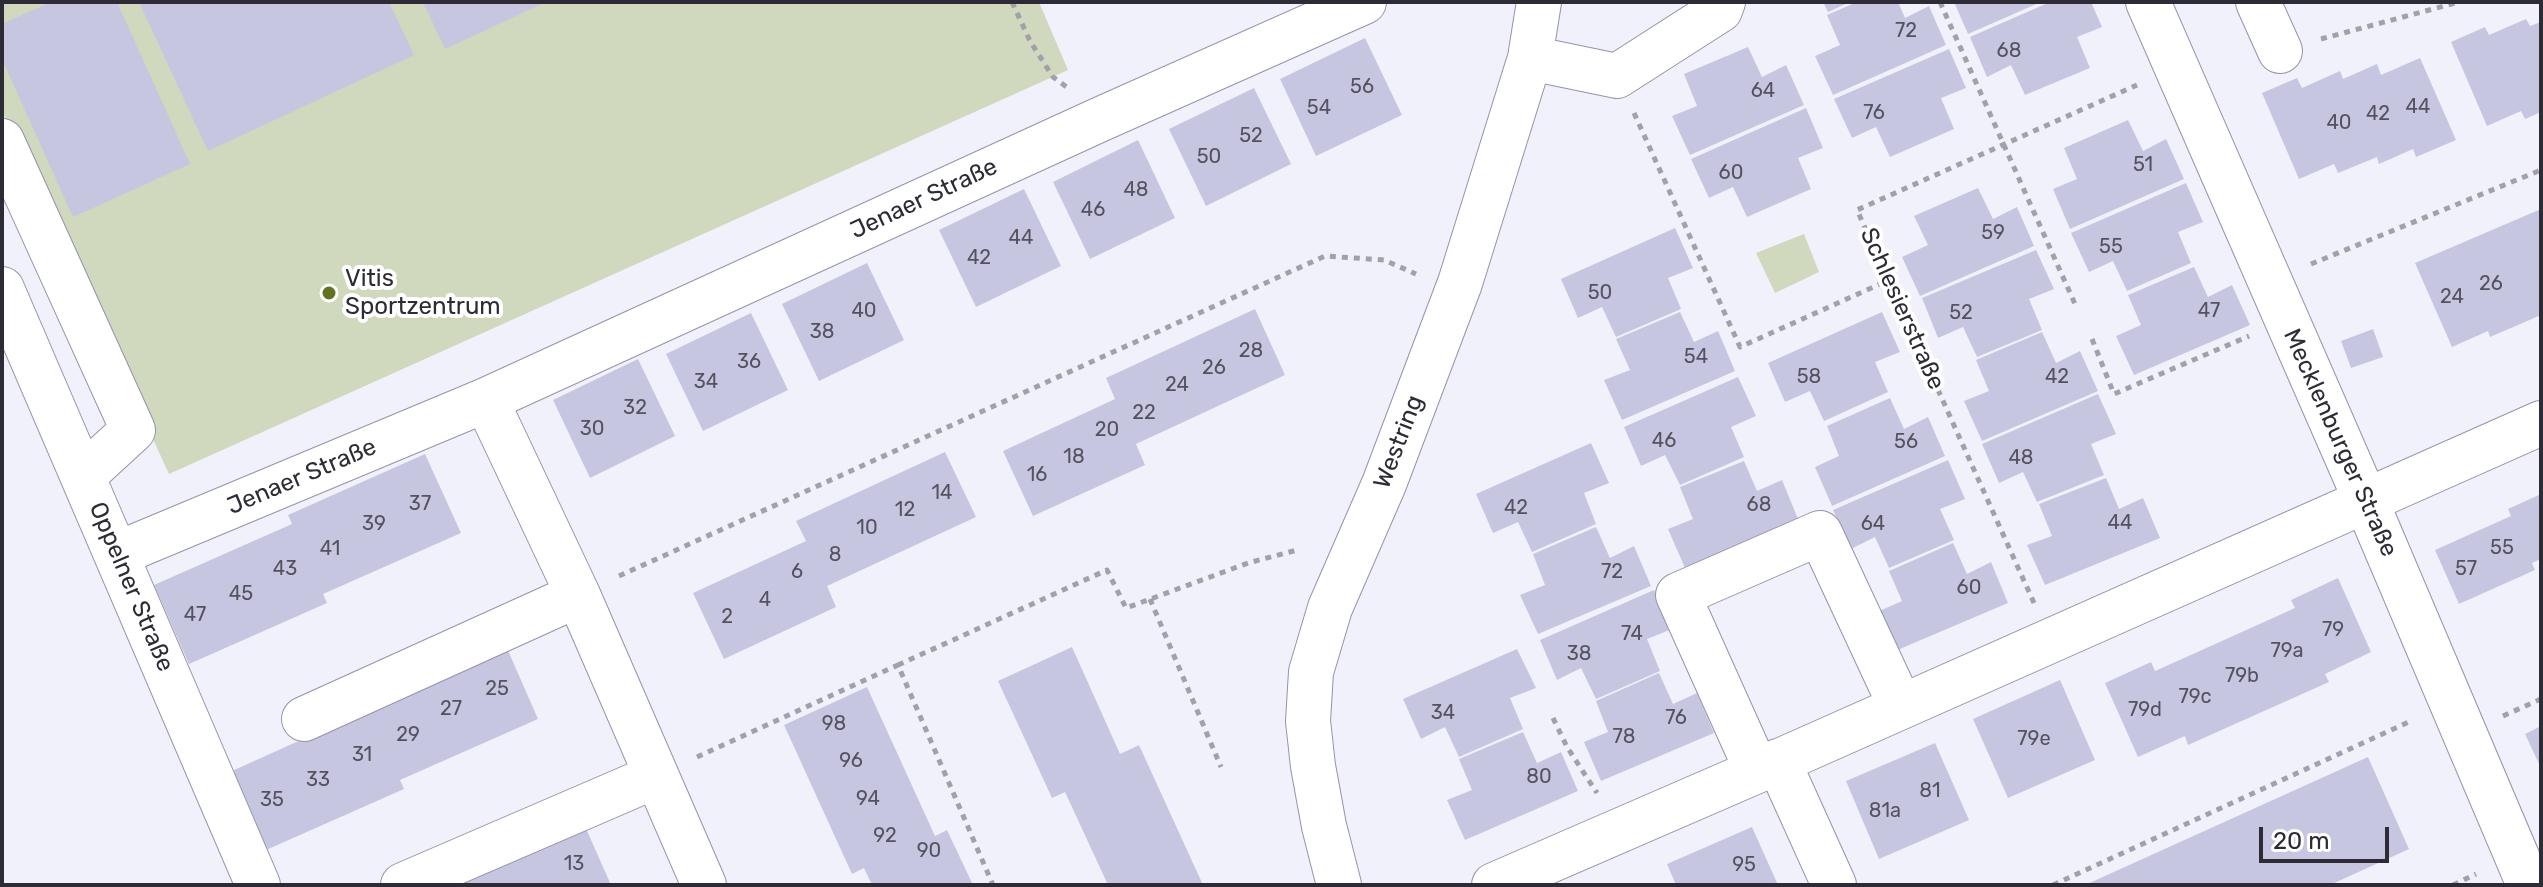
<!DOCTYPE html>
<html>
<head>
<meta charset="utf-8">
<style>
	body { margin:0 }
	#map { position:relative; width:2543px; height:887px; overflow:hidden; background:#f1f1fc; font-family:Rubik,sans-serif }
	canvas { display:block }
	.frame { position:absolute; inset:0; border:4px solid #2d2c36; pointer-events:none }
	.scale { position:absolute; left:2259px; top:827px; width:130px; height:36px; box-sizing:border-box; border:4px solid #2d2c36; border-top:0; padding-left:10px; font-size:24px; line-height:28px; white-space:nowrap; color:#2d2c36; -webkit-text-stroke:6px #fff; paint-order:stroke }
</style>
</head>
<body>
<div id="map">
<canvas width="2543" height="887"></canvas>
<div class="frame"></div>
<div class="scale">20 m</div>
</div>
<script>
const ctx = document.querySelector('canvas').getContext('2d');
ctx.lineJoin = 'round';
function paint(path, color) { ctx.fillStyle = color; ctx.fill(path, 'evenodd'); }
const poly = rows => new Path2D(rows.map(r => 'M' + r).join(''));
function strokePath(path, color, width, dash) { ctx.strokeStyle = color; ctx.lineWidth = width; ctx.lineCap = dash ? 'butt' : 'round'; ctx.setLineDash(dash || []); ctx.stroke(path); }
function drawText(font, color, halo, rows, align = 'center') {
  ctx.font = font + ' Rubik,sans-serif'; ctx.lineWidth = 8; ctx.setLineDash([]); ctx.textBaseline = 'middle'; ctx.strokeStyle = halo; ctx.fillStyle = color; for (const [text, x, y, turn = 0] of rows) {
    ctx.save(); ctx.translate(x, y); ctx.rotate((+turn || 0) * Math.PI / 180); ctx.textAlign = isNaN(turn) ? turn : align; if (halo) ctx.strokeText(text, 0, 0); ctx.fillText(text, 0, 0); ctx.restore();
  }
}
const green = poly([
	[2,2,1039,2,1068,70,169,474,2,111],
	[1804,234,1819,272,1775,293,1756,253]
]);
const building = poly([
	[51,2,117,2,190,164,73,217,2,59,2,24],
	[139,2,389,2,414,55,208,151],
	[423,2,546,2,445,49],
	[1823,2,1850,2,1828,12],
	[1857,2,1898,2,1905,18,1929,6,1946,45,1833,95,1815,56,1840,45,1827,15],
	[1954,2,2041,2,1968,34],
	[2050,2,2091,2,2102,27,2077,37,2090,68,2025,95,2011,65,1987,77,1970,37],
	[2526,19,2530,26,2541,22,2541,112,2525,119,2521,111,2487,126,2451,42,2485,27,2489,35],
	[1365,38,1402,115,1316,156,1280,79],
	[1748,47,1762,77,1786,65,1804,105,1690,155,1672,116,1697,106,1684,74],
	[1949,49,1966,88,1941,98,1954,129,1890,157,1876,127,1852,138,1834,99],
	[2420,58,2456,140,2416,157,2413,149,2379,164,2377,157,2338,173,2334,164,2299,179,2262,93,2297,78,2302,88,2340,71,2343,79,2377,64,2381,75],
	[1254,88,1291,164,1206,206,1169,129],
	[1806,108,1823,148,1798,158,1811,189,1747,217,1733,187,1709,198,1691,159],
	[2128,120,2143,151,2166,139,2184,179,2070,229,2053,189,2077,179,2064,148],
	[1138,140,1175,218,1090,259,1053,182],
	[2186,183,2203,222,2178,232,2191,263,2127,291,2113,261,2089,272,2071,233],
	[1978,188,1993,219,2017,207,2034,246,1920,296,1902,257,1928,245,1914,216],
	[1024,189,1061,266,976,307,939,230],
	[2541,209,2541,315,2490,337,2488,331,2452,347,2415,263],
	[1675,228,1693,268,1668,278,1681,309,1616,337,1602,307,1578,318,1561,279],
	[2036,250,2054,289,2029,299,2042,330,1977,357,1963,327,1938,338,1922,298],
	[867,263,904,340,819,381,782,304],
	[2194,267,2208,297,2232,285,2250,325,2134,375,2116,336,2141,325,2128,295],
	[1255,309,1285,375,1136,444,1145,465,1033,516,1003,451,1115,399,1106,378],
	[1680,312,1694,342,1718,331,1735,371,1622,420,1604,380,1630,370,1616,339],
	[1882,312,1900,352,1875,362,1888,392,1824,421,1810,391,1785,402,1768,363],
	[751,313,788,390,703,431,666,354],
	[2373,329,2383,357,2351,368,2341,341],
	[2042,332,2056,363,2080,351,2098,391,1982,441,1964,401,1989,391,1976,360],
	[638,359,675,436,590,478,553,400],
	[1738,377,1756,416,1731,427,1744,457,1680,485,1665,455,1641,466,1624,427],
	[2098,394,2116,434,2091,444,2104,475,2037,502,2023,472,1999,483,1982,444],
	[1890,398,1904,429,1928,417,1945,456,1832,506,1815,467,1839,456,1827,426],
	[1591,443,1609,483,1584,493,1596,524,1532,552,1518,522,1493,533,1476,494],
	[945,452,976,517,827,586,836,607,724,659,693,593,806,541,796,521],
	[425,454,461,533,323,594,327,603,189,664,154,585,292,524,288,515],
	[1948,460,1965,499,1940,509,1954,540,1889,568,1875,537,1851,549,1833,510],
	[1744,461,1757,491,1782,480,1798,519,1685,568,1668,529,1693,519,1680,487],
	[2106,478,2119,509,2143,498,2160,538,2045,585,2027,545,2052,536,2039,504],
	[2541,494,2541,559,2532,563,2535,570,2459,604,2435,550,2511,516,2508,509],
	[1596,527,1610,558,1634,546,1651,586,1538,634,1520,595,1545,585,1533,554],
	[1953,543,1967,574,1991,562,2008,603,1895,651,1877,612,1902,601,1889,571],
	[2338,578,2371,652,2325,674,2329,682,2188,745,2185,736,2138,757,2105,683,2151,662,2155,671,2202,650,2295,608,2291,600],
	[1654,590,1672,629,1647,639,1660,671,1596,699,1581,668,1557,680,1540,640],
	[503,639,538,719,400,780,404,789,266,850,232,771,323,730],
	[1072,647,1120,754,1139,745,1203,885,1108,885,1065,792,1052,798,998,681],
	[1517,649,1536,688,1510,698,1523,729,1459,757,1445,727,1421,739,1403,699],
	[1659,673,1673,704,1697,693,1714,733,1601,781,1584,742,1608,732,1596,701],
	[2060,680,2095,760,2008,798,1973,719],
	[867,687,935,836,947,830,973,885,872,885,864,868,852,874,784,725],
	[2541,726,2541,768,2525,734],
	[1523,732,1537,763,1561,752,1578,791,1465,840,1447,800,1472,790,1459,759],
	[1935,743,1969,820,1879,859,1846,781],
	[2368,757,2409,849,2330,885,2085,885],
	[584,824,611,885,446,885],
	[1752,827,1778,885,1676,885,1667,864]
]);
const path = poly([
	[1012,2,1030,41,1053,77,1068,88],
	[1940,2,2075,304],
	[2321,39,2459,2],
	[1634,113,1740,347,1889,280],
	[2311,264,2541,170],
	[2092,339,2114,394,2249,336],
	[619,576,1325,256,1384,260,1416,274],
	[1150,599,1221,767],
	[2034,603,1857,210,2137,85],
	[898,665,1107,570,1126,608,1248,563,1297,550],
	[2503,716,2541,699],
	[1553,718,1567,747,1597,793],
	[697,757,898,665,993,885],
	[2053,885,2411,721],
	[2453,885,2476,874]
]);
const minor = poly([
	[2148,2,2366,501,2529,885],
	[2258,2,2280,51],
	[1530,58,1617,76,1720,10,1723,2],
	[2,141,133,430,84,475],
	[2,289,258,885],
	[486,400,578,595,704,885],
	[117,554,486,400,1101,119,1364,2],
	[304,719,578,595],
	[1778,761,1834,885],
	[1757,771,1678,595,1820,533,1901,707],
	[403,885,656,776],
	[1339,885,1324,826,1313,766,1308,721,1311,672,1330,608,1384,484,1460,283,1530,58,1539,2],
	[1494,885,1757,771,2541,423]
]);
const markers = [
	[329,293,8,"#617321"]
];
const numberNames = [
	["72",1906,31],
	["68",2009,51],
	["56",1362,87],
	["64",1763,91],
	["44",2418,107],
	["54",1319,108],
	["76",1874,113],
	["42",2378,114],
	["40",2339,123],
	["52",1251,136],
	["50",1209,157],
	["51",2143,165],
	["60",1731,173],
	["48",1136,190],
	["46",1093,210],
	["59",1993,233],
	["44",1021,238],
	["55",2111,247],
	["42",979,258],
	["26",2491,284],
	["50",1600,293],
	["24",2452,297],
	["40",864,311],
	["47",2209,311],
	["52",1961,313],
	["38",822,332],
	["28",1251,351],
	["54",1696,357],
	["36",749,362],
	["26",1214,368],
	["58",1809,377],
	["42",2057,377],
	["34",706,382],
	["24",1177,385],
	["32",635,408],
	["22",1144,413],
	["30",592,429],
	["20",1107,430],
	["46",1664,441],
	["56",1906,442],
	["18",1074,457],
	["48",2021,458],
	["16",1037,475],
	["14",942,493],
	["37",420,504],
	["68",1759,505],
	["42",1516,508],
	["12",905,510],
	["44",2120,523],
	["39",374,524],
	["64",1873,524],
	["10",867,528],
	["55",2502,548],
	["41",330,549],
	["8",835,555],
	["43",285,569],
	["57",2466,569],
	["6",797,572],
	["72",1612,572],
	["60",1969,588],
	["45",241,594],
	["4",765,600],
	["47",195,615],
	["2",727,617],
	["79",2333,630],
	["74",1632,634],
	["79a",2287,651],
	["38",1579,654],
	["79b",2242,676],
	["25",497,689],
	["79c",2195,697],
	["27",451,709],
	["79d",2145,710],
	["34",1443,713],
	["76",1676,718],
	["98",834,724],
	["29",408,735],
	["78",1624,737],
	["79e",2034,739],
	["31",362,755],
	["96",851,761],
	["80",1539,777],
	["33",318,780],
	["81",1930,791],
	["94",868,799],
	["35",272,800],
	["81a",1885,811],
	["92",885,836],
	["90",929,851],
	["13",574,864],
	["95",1744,865]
];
const streetNames = [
	["Jenaer Straße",924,199,-25],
	["Schlesierstraße",1902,309,66],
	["Westring",1399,442,-69],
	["Mecklenburger Straße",2340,443,66],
	["Jenaer Straße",302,477,-23],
	["Oppelner Straße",131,587,67]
];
const poiNames = [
	["Vitis",345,279],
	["Sportzentrum",345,307]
];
paint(green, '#d0d8bd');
paint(building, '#c7c6e0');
strokePath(minor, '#9493ac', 46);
strokePath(path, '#a1a0ab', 5, [6, 6]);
strokePath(minor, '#fff', 44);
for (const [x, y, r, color] of markers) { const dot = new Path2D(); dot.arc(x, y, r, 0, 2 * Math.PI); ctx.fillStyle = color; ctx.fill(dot); strokePath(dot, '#fff', 3); }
drawText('20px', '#545260', null, numberNames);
drawText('24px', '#2d2c36', '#fff', streetNames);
drawText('24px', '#2d2c36', '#fff', poiNames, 'left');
</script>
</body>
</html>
